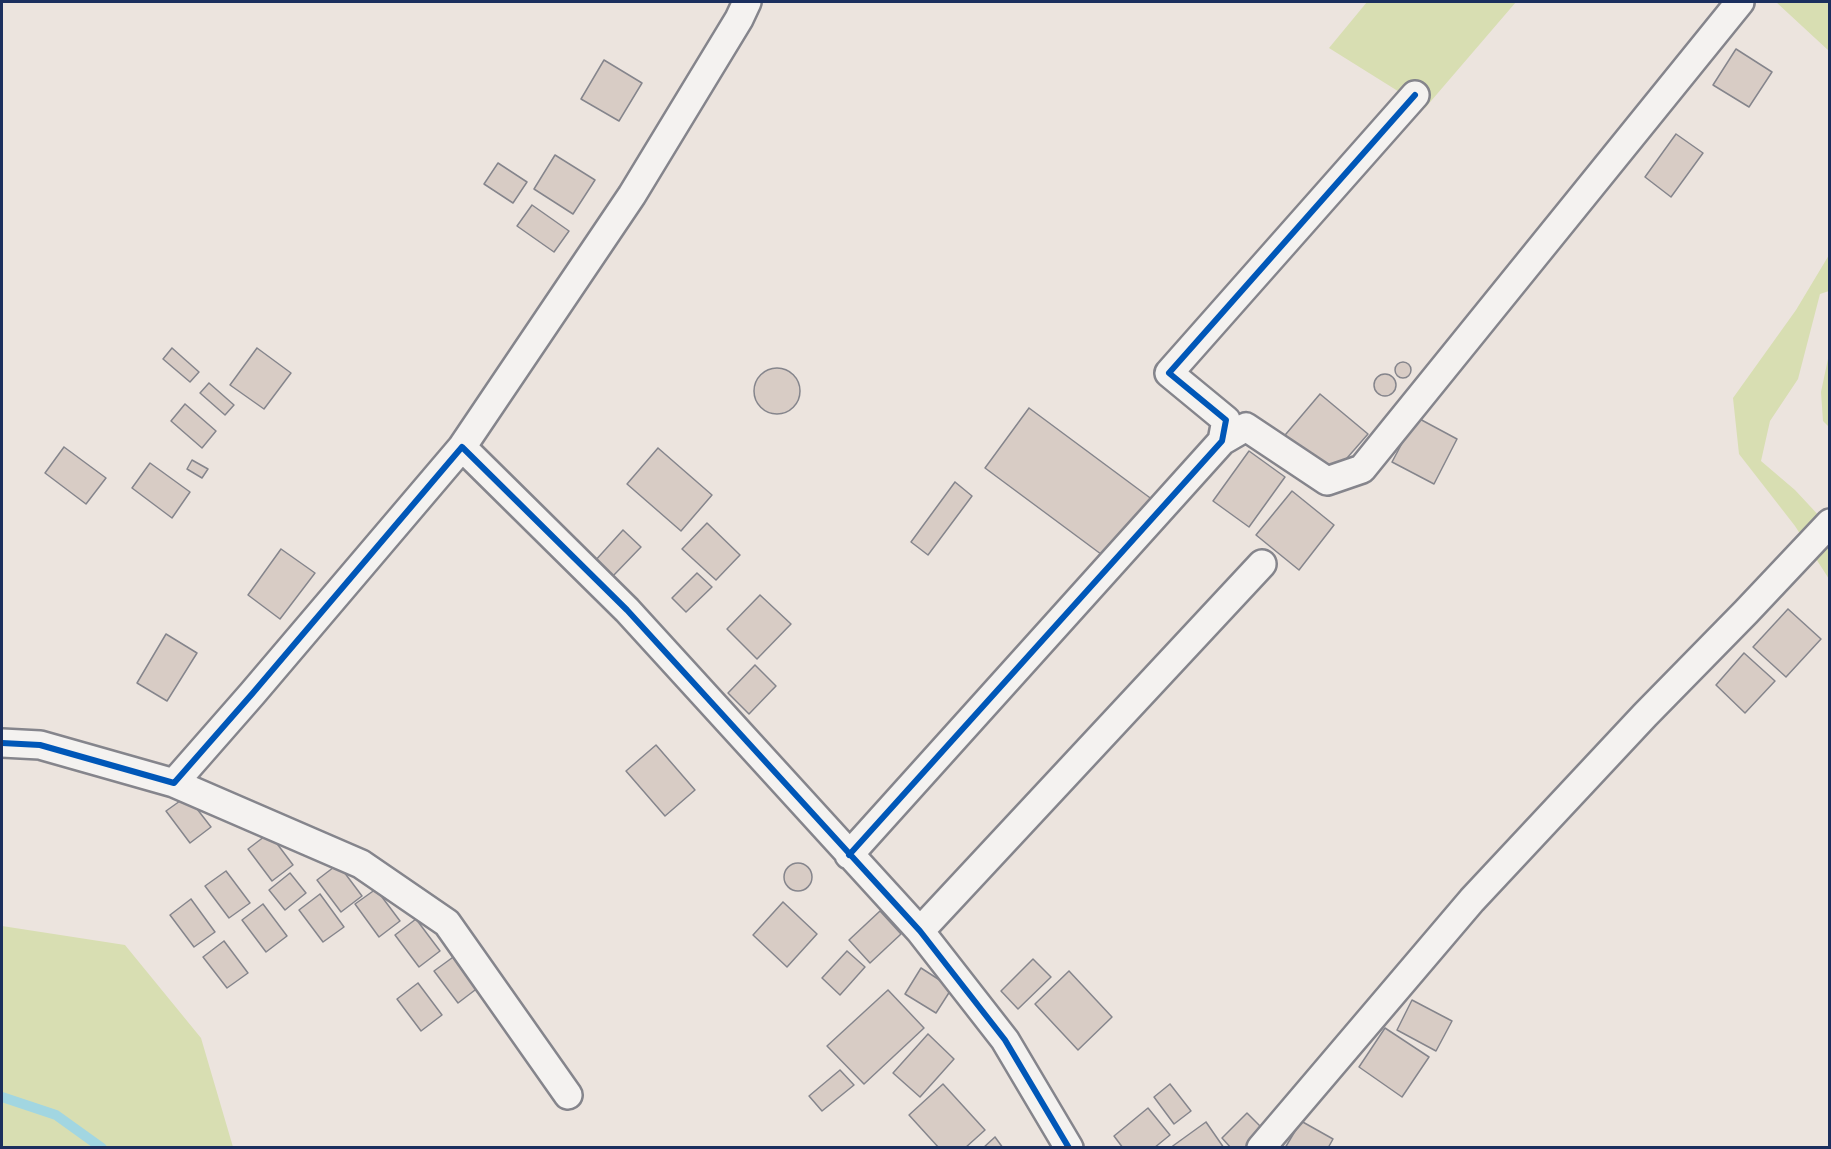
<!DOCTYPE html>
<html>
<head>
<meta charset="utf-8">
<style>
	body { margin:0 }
	#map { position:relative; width:1831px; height:1149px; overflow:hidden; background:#ece4de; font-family:"Patrick Hand",sans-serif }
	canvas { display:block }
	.frame { position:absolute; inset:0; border:3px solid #1b2f5e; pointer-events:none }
</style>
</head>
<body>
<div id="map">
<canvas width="1831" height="1149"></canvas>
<div class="frame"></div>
</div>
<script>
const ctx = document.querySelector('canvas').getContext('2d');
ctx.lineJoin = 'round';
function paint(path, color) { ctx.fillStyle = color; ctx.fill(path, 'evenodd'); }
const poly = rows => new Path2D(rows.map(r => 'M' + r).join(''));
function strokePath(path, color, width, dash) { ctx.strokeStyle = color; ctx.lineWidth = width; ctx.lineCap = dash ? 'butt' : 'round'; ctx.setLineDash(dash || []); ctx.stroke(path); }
const green = poly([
	[1367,2,1516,2,1425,108,1329,48],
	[1776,2,1829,2,1829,51],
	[1829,255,1829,291,1820,294,1798,379,1770,421,1761,461,1795,490,1822,519,1829,545,1829,579,1795,526,1739,454,1733,398,1796,310],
	[1829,354,1829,427,1823,421,1821,392],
	[2,926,125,945,201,1038,233,1147,2,1147]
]);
const stream = poly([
	[2,1097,56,1115,102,1148]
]);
const building = poly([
	[1736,49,1772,72,1749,107,1713,85,1736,49],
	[604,60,642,83,619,121,581,99,604,60],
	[1676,134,1703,153,1671,197,1645,177,1676,134],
	[555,155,595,180,573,214,534,189,555,155],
	[498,163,527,182,513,203,484,184,498,163],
	[532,205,569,231,554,252,517,226,532,205],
	[172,348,199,372,190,382,163,359,172,348],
	[257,348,291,373,264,409,230,385,257,348],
	'1395 370a8 8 0 1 1 16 0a8 8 0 1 1-16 0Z',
	'754 391a23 23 0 1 1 46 0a23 23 0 1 1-46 0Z',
	'1374 385a11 11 0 1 1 22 0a11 11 0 1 1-22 0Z',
	[209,383,234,405,225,415,200,393,209,383],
	[1320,394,1368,434,1327,481,1280,441,1320,394],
	[185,404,216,431,202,448,171,421,185,404],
	[1029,408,1157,503,1113,563,985,468,1029,408],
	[1416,417,1457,439,1434,484,1392,462,1416,417],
	[64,447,106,478,86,504,45,473,64,447],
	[658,448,712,495,681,531,627,484,658,448],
	[1249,451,1285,477,1249,527,1213,501,1249,451],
	[192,460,208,469,202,478,187,469,192,460],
	[150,463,190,492,172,518,132,488,150,463],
	[955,482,972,496,928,555,911,542,955,482],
	[1292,491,1334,525,1299,570,1256,535,1292,491],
	[707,523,740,555,716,580,682,549,707,523],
	[623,530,641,547,611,578,594,562,623,530],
	[281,549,315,573,280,619,248,595,281,549],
	[697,573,712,587,686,612,672,598,697,573],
	[760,595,791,624,757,659,727,629,760,595],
	[1788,609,1821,639,1786,677,1753,647,1788,609],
	[166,634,197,653,167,701,137,683,166,634],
	[1744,653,1775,681,1745,713,1716,685,1744,653],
	[755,665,776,686,749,714,728,693,755,665],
	[656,745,695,790,665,816,626,771,656,745],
	[187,796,211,827,190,843,166,811,187,796],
	[269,833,293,865,272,881,248,849,269,833],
	'784 877a14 14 0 1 1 28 0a14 14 0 1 1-28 0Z',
	[338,864,362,896,341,912,317,880,338,864],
	[226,871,250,903,229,918,205,886,226,871],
	[290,873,306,893,285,910,269,890,290,873],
	[376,889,400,921,379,937,355,904,376,889],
	[320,894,344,927,323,942,299,910,320,894],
	[191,899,215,932,194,947,170,915,191,899],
	[783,902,817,934,787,967,753,935,783,902],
	[263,904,287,936,266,952,242,920,263,904],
	[880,911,901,934,870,963,849,940,880,911],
	[416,919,440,951,419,967,395,935,416,919],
	[224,941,248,973,227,988,203,957,224,941],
	[847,951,865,967,840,995,822,978,847,951],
	[456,955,479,987,458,1003,434,971,456,955],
	[1033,959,1051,977,1018,1009,1001,991,1033,959],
	[921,968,952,988,936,1013,905,994,921,968],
	[1069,971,1112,1017,1078,1050,1035,1004,1069,971],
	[418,983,442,1015,421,1031,397,999,418,983],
	[888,990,924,1028,864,1084,827,1046,888,990],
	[1412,1000,1452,1021,1436,1051,1397,1030,1412,1000],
	[1385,1028,1429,1057,1402,1097,1359,1067,1385,1028],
	[928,1034,954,1059,920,1097,893,1073,928,1034],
	[840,1070,854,1085,822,1111,809,1096,840,1070],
	[943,1084,985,1130,965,1148,939,1148,909,1115,943,1084],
	[1170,1084,1191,1111,1174,1124,1154,1097,1170,1084],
	[1148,1108,1170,1135,1154,1148,1123,1148,1114,1136,1148,1108],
	[1247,1113,1265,1131,1249,1148,1231,1148,1222,1138,1247,1113],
	[1301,1121,1333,1139,1328,1148,1285,1148,1301,1121],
	[1206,1122,1224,1148,1170,1148,1206,1122],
	[995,1137,1003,1148,983,1148,995,1137]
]);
const minor = poly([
	[1222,441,1246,427,1327,481,1362,469,1740,2],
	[462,447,632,195,739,19,747,2],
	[2,743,40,745,174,783,252,694,462,447,627,610,920,931,1005,1040,1069,1148],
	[174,783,361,864,447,923,568,1095],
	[849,855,1222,441,1226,420,1169,373,1415,95],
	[920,931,1262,564],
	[1261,1148,1472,900,1645,715,1746,612,1830,523]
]);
const cycleway = poly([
	[2,743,40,745,174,783,252,694,462,447,627,610,920,931,1005,1040,1069,1148],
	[849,855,1222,441,1226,420,1169,373,1415,95]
]);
paint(green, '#d8deb2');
strokePath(stream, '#a2d6e1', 10);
paint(building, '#d8ccc5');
strokePath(building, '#85858c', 1.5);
strokePath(minor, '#85858c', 32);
strokePath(minor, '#f4f2f0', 27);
strokePath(cycleway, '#0057b8', 6);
</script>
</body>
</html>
